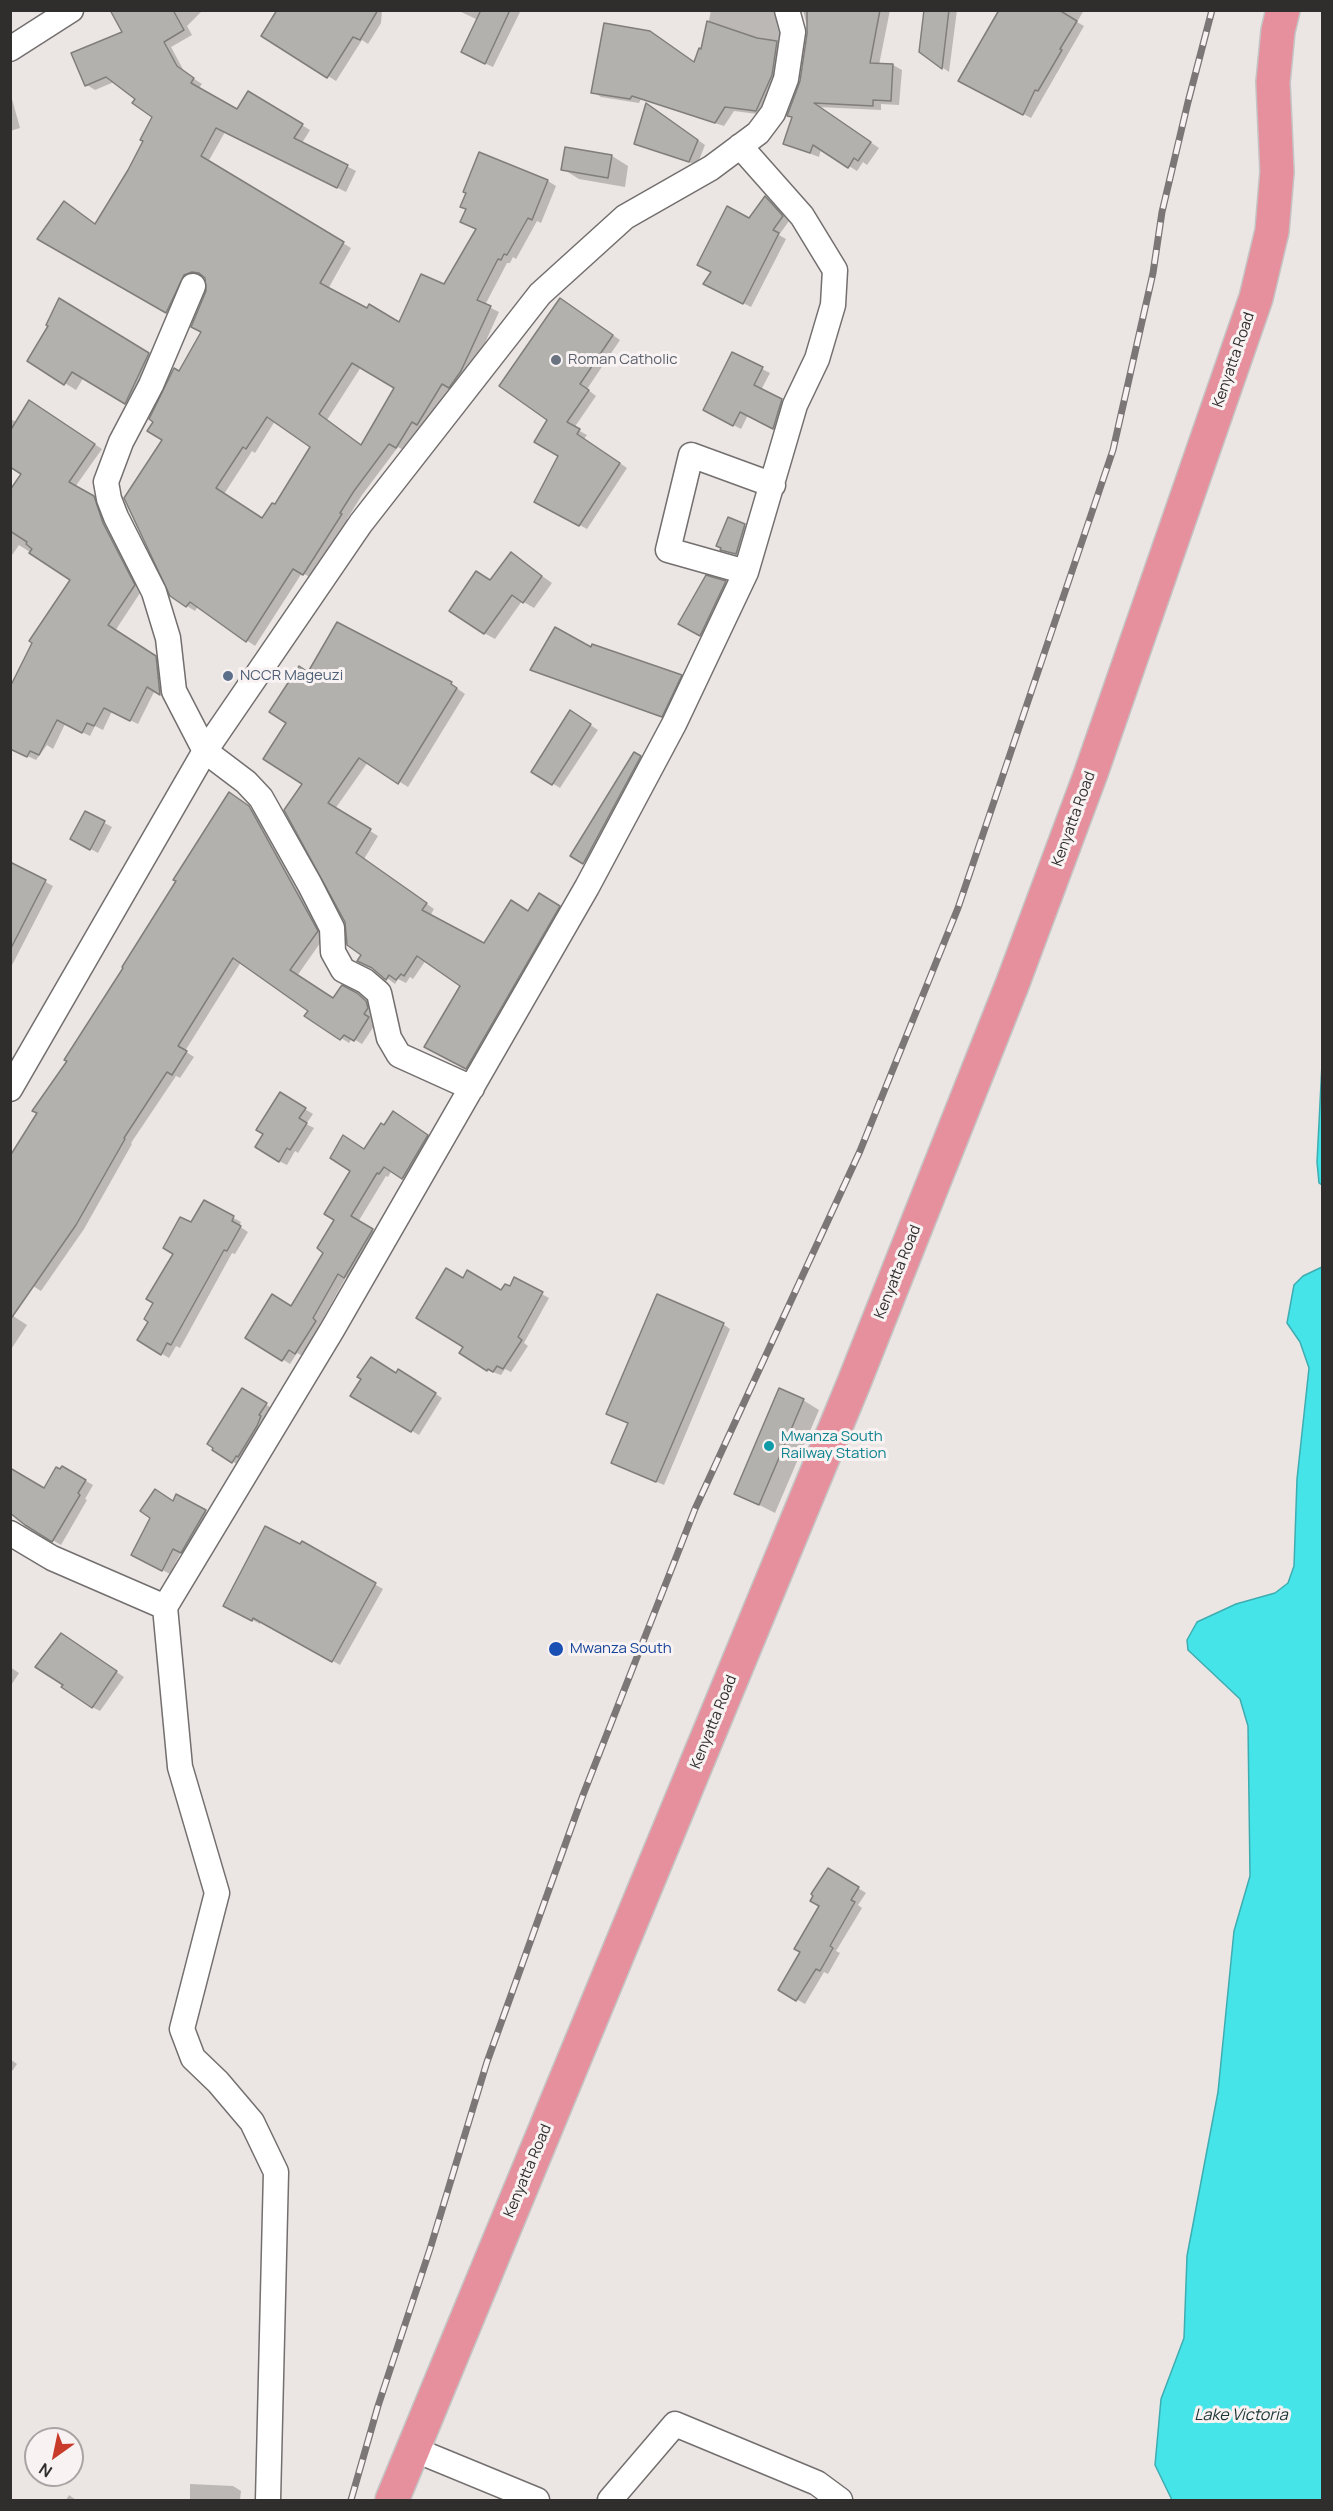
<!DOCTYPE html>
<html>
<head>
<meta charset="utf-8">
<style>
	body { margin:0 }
	#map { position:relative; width:1333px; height:2511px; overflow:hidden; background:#ebe6e4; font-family:Manrope,sans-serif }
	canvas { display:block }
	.frame { position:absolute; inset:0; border:12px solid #2f2e2d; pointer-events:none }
	.north { position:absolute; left:24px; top:2427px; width:60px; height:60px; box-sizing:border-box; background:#f8f3f2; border:2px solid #a8a4a3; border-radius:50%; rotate:213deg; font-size:16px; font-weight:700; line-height:24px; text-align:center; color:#2f2e2d }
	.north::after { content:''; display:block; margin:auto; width:21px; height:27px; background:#c83b2b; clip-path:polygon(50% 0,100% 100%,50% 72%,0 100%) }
</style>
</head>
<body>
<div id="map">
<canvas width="1333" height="2511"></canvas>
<div class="frame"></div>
<div class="north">N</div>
</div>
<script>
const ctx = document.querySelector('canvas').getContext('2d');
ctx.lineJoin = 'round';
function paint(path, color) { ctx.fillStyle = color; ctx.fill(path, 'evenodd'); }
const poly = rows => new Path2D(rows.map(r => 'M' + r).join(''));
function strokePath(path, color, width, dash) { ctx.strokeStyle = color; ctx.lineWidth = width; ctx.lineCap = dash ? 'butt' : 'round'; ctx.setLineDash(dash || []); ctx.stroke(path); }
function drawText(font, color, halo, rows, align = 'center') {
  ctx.font = font + ' Manrope,sans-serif'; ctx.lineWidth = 6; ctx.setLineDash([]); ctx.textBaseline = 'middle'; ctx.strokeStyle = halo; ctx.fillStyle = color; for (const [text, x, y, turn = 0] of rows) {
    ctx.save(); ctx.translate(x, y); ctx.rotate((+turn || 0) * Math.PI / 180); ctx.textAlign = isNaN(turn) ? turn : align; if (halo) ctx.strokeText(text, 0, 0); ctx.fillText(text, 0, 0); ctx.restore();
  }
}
const water = poly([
	[1322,1064,1322,1185,1319,1183,1317,1162,1322,1064],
	[1322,1267,1322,2500,1172,2500,1155,2465,1161,2399,1184,2338,1187,2256,1218,2092,1234,1931,1250,1876,1248,1726,1240,1699,1188,1650,1187,1640,1197,1622,1236,1604,1275,1593,1288,1583,1294,1566,1297,1479,1309,1368,1300,1342,1287,1323,1294,1285,1303,1276,1322,1267]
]);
const shadow = poly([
	[112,10,203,10,187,26,192,35,171,47,185,73,202,84,198,89,237,111,249,93,310,130,302,143,356,171,346,192,225,132,208,162,351,248,328,289,400,324,444,286,548,181,556,186,541,223,537,221,516,259,513,257,510,263,507,263,485,305,499,312,470,376,458,391,451,388,426,429,421,426,405,451,398,447,362,495,347,519,349,520,312,578,302,573,255,646,198,606,195,611,187,606,164,439,180,373,203,332,208,291,206,277,201,276,192,279,175,316,39,239,72,208,96,225,145,141,153,116,137,99,114,82,95,90,87,85,124,33],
	[361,367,396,388,362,446,327,420],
	[275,421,312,447,275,506,263,520,224,494,252,451,255,453],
	[279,10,382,10,381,23,368,44,362,40,336,81,328,76],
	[457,10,521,10,493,67,471,57,478,20],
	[711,10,782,10,787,38,765,115,734,111,724,126,641,99,639,103,601,97,593,92,695,64,703,51],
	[803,10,890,10,879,65,893,65,902,70,899,105,881,104,881,110,818,107,879,148,867,165,863,162,857,171,821,149,819,157,785,144,794,118,789,115,802,81,809,34],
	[926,10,957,10,949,72,920,52],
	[1001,10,1084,10,1077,22,1084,26,1031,118,968,85],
	[10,92,20,128,10,131],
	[654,109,705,145,697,165,636,143],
	[612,156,628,166,625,187,579,179,563,169],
	[765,198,773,202,789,221,779,235,786,239,751,307,713,288,750,220],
	[568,304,620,340,587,389,596,396,574,428,587,435,584,439,627,468,587,529,536,501,560,456,549,419],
	[71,306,160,361,137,409,84,377,76,390,29,361],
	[733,354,770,373,761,390,789,405,780,432,748,415,741,429,712,414],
	[37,407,102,449,75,487,102,503,142,590,115,631,163,662,168,697,155,690,138,724,112,711,103,730,95,726,90,736,65,724,53,749,47,745,36,760,10,748,73,580,19,545,10,558,10,493,23,474,10,465,10,419,17,422],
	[744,526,752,530,744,558,722,549],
	[511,554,552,583,534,608,522,601,495,639,484,633],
	[725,582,733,587,708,639,680,624],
	[337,624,451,684,465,694,408,787,368,762,335,809,378,836,364,859,434,909,430,916,485,945,529,913,540,895,568,912,475,1073,426,1046,462,986,426,960,413,979,410,977,406,983,398,979,395,984,375,969,363,955,346,921,304,784,288,722,309,673],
	[591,649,681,676,688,680,669,720,532,670],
	[578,717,598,730,560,788,533,771],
	[634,754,652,764,596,869,572,855],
	[237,798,257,813,325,936,297,976,334,1000,356,994,365,999,374,1007,375,1013,371,1020,376,1023,362,1044,352,1038,349,1043,306,1016,310,1010,241,962,185,1051,194,1057,180,1078,176,1076,131,1143,132,1144,84,1229,41,1291,10,1272],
	[86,813,112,827,98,853,72,839],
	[12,864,53,886,10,969,10,867],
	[280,1094,313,1114,306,1124,314,1128,298,1153,295,1151,287,1165,279,1161],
	[401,1118,435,1140,410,1182,392,1170,388,1177,386,1176,358,1222,379,1235,352,1281,346,1277,320,1324,323,1326,304,1357,297,1353,290,1364,247,1337,292,1307,325,1252,336,1219,365,1150,385,1126],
	[204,1202,241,1222,239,1226,248,1232,235,1254,232,1253,180,1348,176,1346,169,1358,139,1340,150,1321,155,1303,175,1253],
	[515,1279,549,1298,524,1343,528,1346,511,1372,505,1369,501,1375,487,1370,465,1347,463,1280,502,1292,510,1288],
	[10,1314,27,1325,10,1351],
	[723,1324,730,1329,664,1485,620,1466,629,1424,615,1418],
	[396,1375,406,1375,442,1398,419,1435,352,1396],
	[243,1390,273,1409,240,1466,214,1450],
	[803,1400,819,1410,775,1513,736,1493],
	[63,1468,93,1485,85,1499,87,1500,61,1545,25,1524,44,1490],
	[174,1503,205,1511,212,1515,189,1556,181,1552,170,1574,133,1554],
	[303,1543,383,1589,340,1665,261,1621,260,1624,225,1605],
	[69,1639,124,1677,100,1711,92,1707],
	[10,1667,19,1673,10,1687],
	[829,1870,866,1893,858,1905,862,1908,836,1951,840,1953,828,1974,824,1972,805,2004,780,1990,802,1952,821,1905],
	[10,2059,17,2064,10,2074],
	[190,2484,233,2486,241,2491,240,2500,190,2500],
	[69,2495,76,2500,78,2500,66,2500]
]);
const building = poly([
	[110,10,173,10,184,30,164,42,177,66,194,78,191,83,237,109,248,91,303,124,294,138,348,165,337,188,216,128,201,156,344,242,320,283,367,308,369,304,399,322,421,274,444,284,476,229,460,222,466,209,460,207,466,193,463,192,479,152,548,180,532,220,528,218,507,255,504,254,501,260,498,259,477,300,491,306,461,371,449,388,442,384,417,425,412,422,396,448,389,444,354,491,340,513,342,514,303,575,293,569,246,642,190,602,186,607,170,596,124,498,162,440,147,431,153,422,149,419,174,368,179,371,201,332,191,327,206,291,205,278,199,273,192,272,184,275,166,313,37,239,64,201,95,224,128,170,143,141,140,140,152,117,132,103,135,99,106,77,85,86,71,53,122,32,110,10],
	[352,363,394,388,361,445,319,414,352,363],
	[267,417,310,447,275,504,272,503,262,518,216,488,243,447,246,449,267,417],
	[277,10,378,10,360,40,353,37,327,78,261,36,277,10],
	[481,10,510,10,485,64,461,52,481,10],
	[807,10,880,10,870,63,893,64,891,101,873,100,873,106,814,103,871,142,858,161,854,158,848,168,813,145,810,153,783,144,792,117,787,116,800,81,807,34,807,10],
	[924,10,949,10,942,69,919,52,924,10],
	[999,10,1059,10,1077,21,1060,49,1062,50,1038,91,1035,90,1023,115,958,81,999,10],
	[707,21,757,38,777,41,772,75,756,111,725,107,715,123,632,96,630,99,591,93,604,23,650,31,694,62,699,48,701,49,707,21],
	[646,103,698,140,689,162,634,144,646,103],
	[565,147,612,155,608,178,561,170,565,147],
	[765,196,783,216,773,230,779,233,743,304,703,284,711,272,697,265,727,206,749,218,765,196],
	[59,298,149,353,125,404,72,372,64,385,27,361,48,326,46,325,59,298],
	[560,298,613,335,580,384,589,390,567,422,580,429,577,434,620,463,579,526,534,502,558,456,534,442,547,420,499,386,560,298],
	[732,352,763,367,754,385,782,399,773,429,740,412,733,426,703,410,732,352],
	[29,400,95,444,69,482,94,496,103,523,135,585,108,625,156,656,160,695,147,687,130,721,104,708,94,726,87,723,82,733,57,720,39,755,30,751,27,757,10,749,10,687,32,643,29,641,70,580,29,553,32,549,26,544,27,542,10,531,10,490,21,474,10,467,10,431,29,400],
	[728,517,745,524,736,554,720,550,721,548,716,546,728,517],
	[511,552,542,576,523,603,512,595,484,634,449,611,476,571,490,580,511,552],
	[706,575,726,581,700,636,678,624,706,575],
	[337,622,452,682,451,684,457,688,398,784,359,758,328,803,371,829,356,853,427,903,422,910,484,943,511,900,528,911,539,893,560,906,466,1069,424,1047,460,986,417,956,404,976,401,974,396,980,389,975,386,980,372,968,357,961,361,955,347,945,345,922,284,810,302,784,263,759,286,723,269,712,299,666,308,672,337,622],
	[555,627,591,647,592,644,682,675,662,717,530,670,555,627],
	[570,710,591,724,552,785,531,772,570,710],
	[634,752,641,756,583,864,570,856,634,752],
	[229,792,249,806,318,931,290,970,333,998,342,985,357,993,366,1001,368,1008,364,1014,369,1017,354,1041,344,1035,340,1040,304,1016,308,1011,233,958,178,1046,187,1051,172,1075,167,1072,124,1138,125,1139,76,1225,10,1320,10,1156,37,1113,32,1111,67,1061,64,1060,123,968,122,967,176,881,173,880,229,792],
	[85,811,105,821,90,850,70,839,85,811],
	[10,862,46,880,10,950,10,862],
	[280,1092,306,1108,299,1118,307,1123,290,1150,287,1148,279,1162,255,1147,263,1134,256,1130,280,1092],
	[393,1111,428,1135,402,1179,384,1167,379,1174,377,1173,351,1216,373,1229,344,1278,338,1274,313,1318,316,1321,295,1354,289,1350,282,1361,245,1338,272,1294,291,1306,323,1253,317,1248,334,1220,324,1214,350,1171,330,1158,343,1135,364,1149,381,1123,384,1125,393,1111],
	[204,1200,234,1216,232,1221,241,1226,227,1251,224,1250,171,1345,167,1343,161,1355,137,1340,148,1322,144,1319,153,1303,146,1299,173,1254,163,1248,180,1217,191,1222,204,1200],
	[446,1268,463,1278,467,1270,501,1290,505,1284,510,1286,514,1277,543,1292,518,1337,522,1340,503,1369,497,1366,493,1372,488,1369,487,1371,459,1353,463,1347,416,1318,446,1268],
	[657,1294,724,1323,656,1482,611,1463,628,1423,606,1414,657,1294],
	[371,1357,396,1373,398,1369,436,1393,411,1432,350,1396,361,1379,357,1377,371,1357],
	[242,1388,267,1403,259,1415,261,1416,257,1426,238,1457,236,1456,232,1463,212,1450,213,1448,207,1444,242,1388],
	[779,1388,804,1399,759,1505,734,1494,779,1388],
	[62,1466,86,1480,78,1493,80,1495,52,1542,25,1525,10,1513,10,1468,44,1488,56,1467,60,1469,62,1466],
	[155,1489,173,1501,176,1494,206,1510,181,1553,173,1549,162,1571,131,1555,150,1518,140,1511,155,1489],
	[265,1526,300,1544,302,1541,376,1583,332,1662,253,1618,252,1621,223,1606,265,1526],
	[61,1633,117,1671,92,1708,61,1687,63,1685,35,1667,61,1633],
	[828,1868,859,1887,851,1900,855,1902,830,1946,833,1948,820,1971,816,1969,796,2001,778,1990,800,1952,794,1949,819,1906,810,1901,813,1896,811,1894,828,1868]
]);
const minor = poly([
	[10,49,71,10],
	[193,286,151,385,121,442,106,482,109,499,116,517,154,592,168,638,174,691,205,751,246,782,261,798,310,885,332,928,333,952,343,970,365,981,379,993,389,1038,399,1055,472,1088],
	[746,572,668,550,691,455,773,485],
	[10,1089,205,751,361,523,540,294,625,217,711,168,758,133,773,113,786,79,793,32,787,10],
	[10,1533,52,1558,165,1607],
	[413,2449,537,2500],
	[268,2500,276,2172,252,2122,218,2082,193,2058,182,2029,217,1893,180,1767,165,1607,332,1330,587,887,674,724,746,572,795,405,817,359,833,305,835,270,802,216,740,146],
	[610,2500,675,2424,817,2483,840,2500]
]);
const trunk = poly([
	[392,2500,853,1385,1012,985,1091,773,1256,298,1272,231,1277,172,1273,82,1278,31,1283,10]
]);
const rail = poly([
	[351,2500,378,2406,430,2249,487,2062,583,1795,695,1509,860,1151,958,908,1113,450,1153,273,1162,212,1188,102,1212,10]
]);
const markers = [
	[556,360,6,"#6b7280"],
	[228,676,6,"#5c6f8a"],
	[769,1446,6,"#0f9aa8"],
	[556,1649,8,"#1a4fb4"]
];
const worshipNames = [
	["Roman Catholic",568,360]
];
const streetNames = [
	["Kenyatta Road",1234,360,-71],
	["Kenyatta Road",1074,819,-70],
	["Kenyatta Road",898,1272,-68],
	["Kenyatta Road",714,1722,-68],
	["Kenyatta Road",528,2171,-67]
];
const serviceNames = [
	["NCCR Mageuzi",240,676]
];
const cultureNames = [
	["Mwanza South",781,1437],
	["Railway Station",781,1454]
];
const transitNames = [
	["Mwanza South",570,1649]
];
const waterNames = [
	["Lake Victoria",1241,2416]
];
paint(water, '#44e4e9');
strokePath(water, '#3eadb1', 1.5);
paint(shadow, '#0003');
paint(building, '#b3b1ae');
strokePath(building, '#807e7b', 1.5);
strokePath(minor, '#736f6e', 27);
strokePath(trunk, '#c5c4c4', 36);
strokePath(minor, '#fff', 24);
strokePath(trunk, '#e6909e', 33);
strokePath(rail, '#7a7776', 7);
strokePath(rail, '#f8f3f2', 4.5, [14]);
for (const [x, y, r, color] of markers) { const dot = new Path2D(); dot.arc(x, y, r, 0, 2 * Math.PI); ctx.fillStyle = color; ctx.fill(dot); strokePath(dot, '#f8f3f2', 2); }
drawText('15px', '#5b616d', '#f8f3f2', worshipNames, 'left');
drawText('15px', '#2f2e2d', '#f8f3f2', streetNames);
drawText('15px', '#4e5e75', '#f8f3f2', serviceNames, 'left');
drawText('15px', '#0d838f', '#f8f3f2', cultureNames, 'left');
drawText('15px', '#164399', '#f8f3f2', transitNames, 'left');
drawText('italic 16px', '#1b3435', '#f8f3f2', waterNames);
</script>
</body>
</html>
